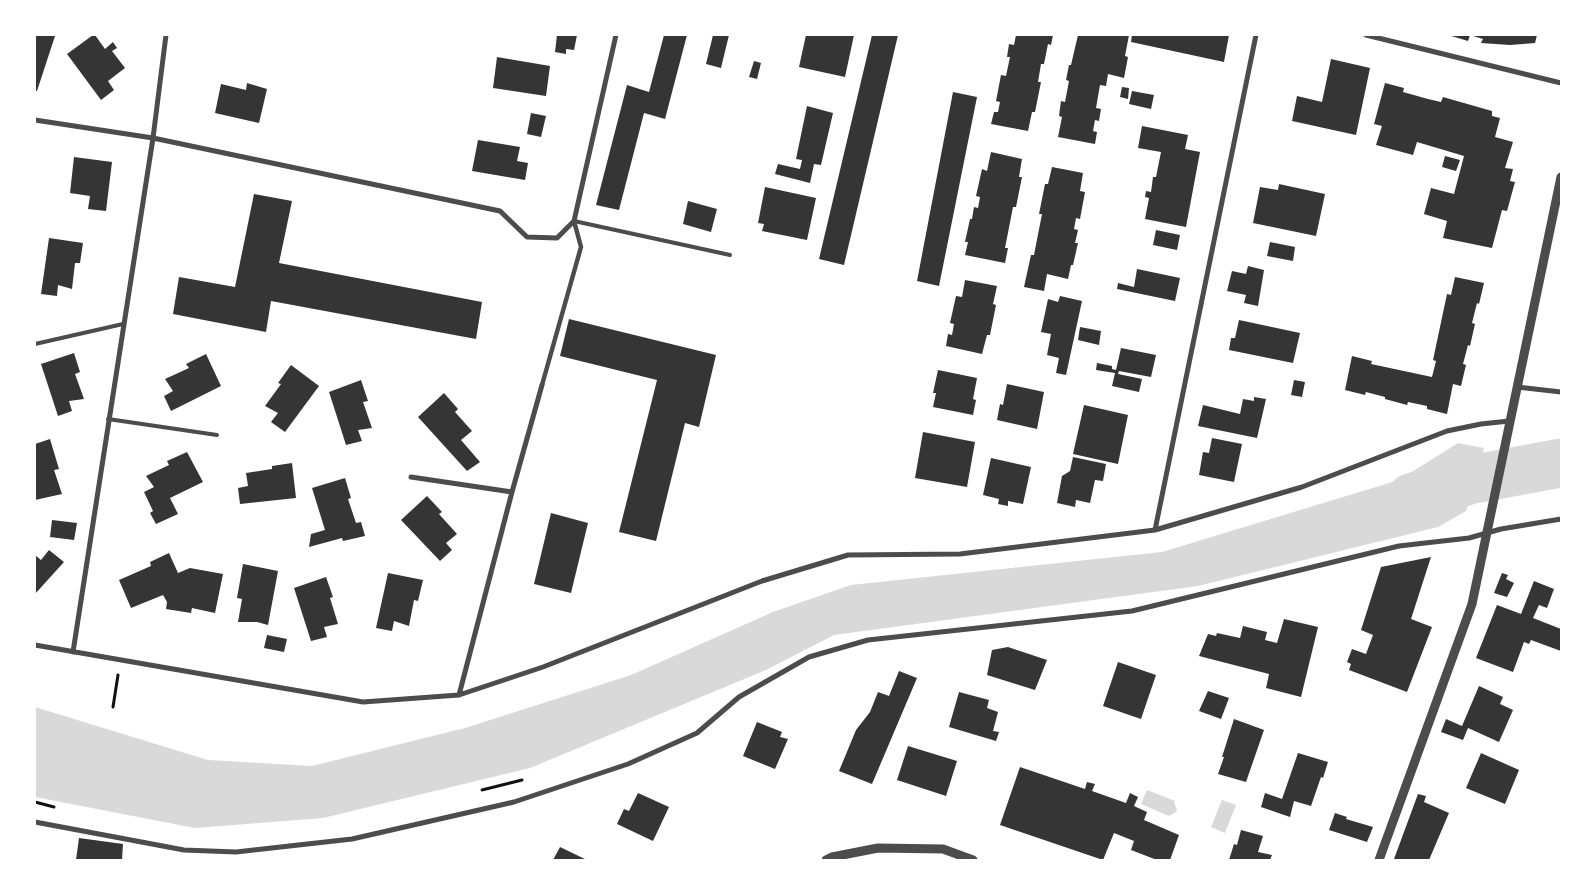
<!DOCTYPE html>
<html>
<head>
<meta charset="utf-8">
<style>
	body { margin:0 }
	#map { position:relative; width:1596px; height:895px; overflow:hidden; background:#fff; font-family:"Work Sans",sans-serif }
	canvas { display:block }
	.frame { position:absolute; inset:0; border:36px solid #fff; pointer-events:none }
</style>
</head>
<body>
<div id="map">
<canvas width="1596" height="895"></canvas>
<div class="frame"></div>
</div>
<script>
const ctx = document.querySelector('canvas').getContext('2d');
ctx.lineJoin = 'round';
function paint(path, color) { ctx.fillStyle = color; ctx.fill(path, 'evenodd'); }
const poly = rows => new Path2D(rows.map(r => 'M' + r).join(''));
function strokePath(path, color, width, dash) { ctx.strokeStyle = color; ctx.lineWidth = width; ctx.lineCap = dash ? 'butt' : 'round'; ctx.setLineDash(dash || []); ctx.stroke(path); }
const water = poly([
	[1458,443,1484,448,1466,511,1438,527,1198,586,834,635,766,670,530,768,323,818,195,828,35,797,35,707,208,760,312,766,465,728,631,675,773,612,851,585,1162,552,1399,480],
	[1147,790,1175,801,1174,803,1177,809,1176,812,1169,816,1141,804],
	[1222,800,1236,805,1225,833,1211,827]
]);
const river = poly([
	[1411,498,1469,480,1561,463]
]);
const building = poly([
	[35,35,55,36,37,91,35,91],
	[93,35,95,35,105,49,113,42,117,48,112,51,125,68,108,81,114,90,101,100,67,54],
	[557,35,577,35,574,50,566,49,566,54,555,52],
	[664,35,687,35,665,119,644,113,619,210,596,205,627,85,649,92],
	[713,35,729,35,721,68,706,64],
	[806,35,854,35,845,77,799,67],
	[872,35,898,35,844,265,819,259],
	[1016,35,1053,35,1051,45,1048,44,1044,64,1041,64,1038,82,1041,82,1035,112,1032,112,1028,131,991,124,994,112,998,112,1000,102,996,101,1001,75,1006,76,1010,57,1007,57,1009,44,1014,45],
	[1078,35,1129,35,1125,56,1128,57,1124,78,1108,74,1106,86,1100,85,1096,108,1101,109,1099,121,1095,120,1093,131,1097,132,1095,144,1058,137,1062,117,1059,116,1061,101,1065,102,1069,81,1066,80,1069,65,1071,65],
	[1132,35,1229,35,1224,62,1131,42],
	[1448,35,1470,35,1468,41],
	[1470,35,1537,35,1535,43,1510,45,1481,43,1483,39],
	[497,57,550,66,546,96,493,88],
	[1331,59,1370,68,1356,135,1292,121,1297,96,1322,102],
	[754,61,761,63,757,79,749,77],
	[247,83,267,89,259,123,215,113,221,84,246,90],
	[1385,83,1404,88,1403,92,1428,99,1441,102,1443,97,1492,111,1492,116,1500,118,1495,137,1513,142,1505,168,1513,169,1510,181,1515,182,1507,211,1502,210,1492,248,1443,238,1447,221,1424,214,1431,188,1454,194,1464,156,1417,142,1413,155,1376,145,1382,126,1374,124],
	[1122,87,1129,88,1128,99,1120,97],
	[1132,91,1154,95,1151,109,1129,104],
	[953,92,977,97,939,286,917,281],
	[807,106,833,113,821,165,814,164,810,183,775,174,778,164,800,169,802,160,796,159],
	[531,113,546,116,541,137,527,134],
	[1142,126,1188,135,1185,149,1200,152,1186,227,1145,219,1149,198,1145,197,1146,191,1151,192,1153,177,1156,177,1161,152,1138,148],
	[478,140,520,147,517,161,528,163,525,180,472,171],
	[991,152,1022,159,1019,177,1022,177,1016,207,1013,207,1005,248,1008,248,1005,263,965,255,968,242,965,242,970,219,972,219,974,207,978,208,980,197,976,196,982,169,987,171],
	[1445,156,1460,160,1456,171,1442,167],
	[74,157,112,162,106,211,88,209,90,196,70,193],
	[1052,167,1083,173,1080,191,1085,192,1080,219,1076,218,1074,229,1078,230,1075,243,1078,243,1073,265,1071,265,1068,279,1047,274,1044,291,1024,287,1031,255,1034,255,1042,214,1039,214,1045,184,1048,184],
	[1279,184,1325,194,1316,236,1253,223,1260,187,1278,190],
	[765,187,816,198,807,240,762,231,764,224,758,223],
	[254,194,292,201,279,263,482,302,476,339,271,301,266,332,173,314,179,277,235,287],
	[688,201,717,209,711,232,683,224],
	[1156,230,1180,235,1177,250,1153,245],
	[49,238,83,243,80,263,75,263,72,289,58,285,57,296,41,294],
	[1270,242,1295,247,1293,261,1267,256],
	[1248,266,1264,270,1258,306,1244,303,1246,295,1227,291,1232,271,1246,274],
	[1137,269,1180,278,1175,301,1117,289,1118,283,1134,287],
	[1455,277,1484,283,1479,304,1477,303,1472,323,1475,324,1470,346,1468,345,1463,364,1466,365,1461,386,1453,384,1447,414,1427,409,1427,406,1408,402,1407,405,1385,399,1385,397,1366,392,1365,395,1345,390,1352,356,1372,361,1371,364,1432,377,1436,361,1433,360,1447,294,1451,295],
	[965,280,997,286,993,304,996,305,990,335,987,335,982,354,946,346,948,334,952,335,954,324,950,323,956,296,962,297],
	[1060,296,1082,301,1066,375,1056,373,1059,358,1047,355,1051,334,1041,332,1048,299,1058,302],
	[569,319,716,355,699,427,685,423,656,541,619,532,657,380,560,356],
	[1239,320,1300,333,1293,363,1229,350,1231,338,1235,338],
	[1080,327,1101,331,1099,345,1078,340],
	[1121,348,1156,355,1151,377,1119,371,1118,374,1142,379,1139,392,1112,386,1115,373,1096,370,1097,363,1112,366,1112,369,1116,370],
	[74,353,80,372,75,374,84,399,69,401,72,411,58,416,41,364],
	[206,354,221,386,171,411,164,396,173,391,165,379,189,368,186,364],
	[291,365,319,386,285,432,271,422,278,413,265,406,281,384,278,383],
	[938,370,977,378,973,399,976,400,973,415,933,407,936,393,933,393],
	[361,380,368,401,363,402,372,428,358,430,362,441,346,445,329,392],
	[1294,380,1305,382,1302,397,1291,395],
	[1007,384,1044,392,1037,429,997,420,1000,404,1003,405],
	[444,393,458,409,455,412,472,431,461,440,480,462,467,471,418,417],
	[1254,397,1266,399,1257,438,1198,426,1203,405,1240,414,1243,399,1254,401],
	[1084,405,1128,415,1118,464,1073,454],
	[923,432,975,442,967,487,915,478],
	[1212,438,1242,444,1234,482,1199,475,1203,452,1209,453],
	[50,439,59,469,54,470,62,494,35,500,35,444],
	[187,452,203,482,170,498,178,514,156,524,150,513,153,511,144,492,154,487,146,476,169,465,167,461],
	[1073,457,1106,464,1103,481,1095,480,1090,503,1076,500,1075,507,1057,503,1062,476,1070,471],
	[991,458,1031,467,1023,504,1008,501,1008,506,998,504,999,499,983,495],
	[292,463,296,498,240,504,238,488,248,486,246,473,272,469,272,466],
	[345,478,351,498,348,499,356,523,361,522,365,536,343,541,342,538,309,547,311,534,325,530,312,488],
	[427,496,442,512,439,514,457,534,446,543,452,550,440,561,401,520],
	[551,513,588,523,571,593,534,584],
	[52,520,77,523,74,540,50,537],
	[49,550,64,562,35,594,35,555,41,560],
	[169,553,178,573,190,568,223,574,215,613,192,608,191,613,166,609,167,602,163,595,131,608,119,580,151,566,150,562],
	[1431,557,1411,619,1432,627,1407,692,1349,670,1351,664,1347,662,1352,649,1366,654,1373,635,1361,630,1381,567],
	[243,564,278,571,268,625,257,622,238,622,242,599,237,598],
	[388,573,423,580,418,601,414,600,409,626,394,621,392,631,376,628],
	[1502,573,1508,575,1506,579,1514,583,1507,597,1494,593],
	[326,577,333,597,330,598,338,624,324,627,327,637,311,641,294,588],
	[1534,581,1554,589,1547,608,1539,605,1533,618,1561,629,1561,651,1531,640,1529,644,1524,642,1513,672,1476,658,1497,605,1521,614],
	[1284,619,1318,627,1301,697,1266,688,1269,674,1199,656,1208,634,1216,636,1217,633,1240,638,1243,626,1267,632,1265,640,1277,643],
	[267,635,287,639,284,652,264,648],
	[1008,647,1047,660,1035,690,987,675,992,650],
	[1118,662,1156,675,1141,719,1103,706],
	[899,671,917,678,872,784,839,771,856,730,870,712,878,692,889,696],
	[1479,686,1503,697,1500,704,1513,710,1499,742,1468,728,1463,740,1441,732,1446,719,1462,726],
	[1208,691,1229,698,1221,719,1199,711],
	[959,692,989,700,987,708,998,712,993,731,999,732,996,741,949,727],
	[1234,719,1264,730,1246,782,1218,774,1224,757,1222,757],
	[757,722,782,732,780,737,788,739,775,769,743,756],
	[908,746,957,761,946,796,897,780],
	[1298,753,1328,762,1323,778,1321,777,1311,806,1294,801,1290,817,1261,807,1265,793,1282,799],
	[1481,753,1519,770,1505,804,1466,788],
	[1020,767,1085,789,1087,782,1095,784,1092,791,1126,803,1130,793,1138,797,1134,806,1147,812,1144,820,1179,835,1170,860,1157,860,1131,850,1134,841,1114,833,1103,860,1000,825],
	[638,793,669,807,653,841,617,824,624,809,629,811],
	[1418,794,1426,796,1424,802,1449,813,1429,860,1396,860,1394,859],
	[1335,813,1347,817,1346,819,1373,827,1367,842,1329,830],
	[1241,830,1263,836,1258,852,1272,855,1270,860,1229,860,1234,844,1237,845],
	[79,838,123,844,122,860,76,860],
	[560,847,587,860,553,860]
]);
const path = poly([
	[113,707,118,675],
	[482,790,522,780],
	[35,802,54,807]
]);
const service = poly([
	[574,221,730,255],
	[35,344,123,324],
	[108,419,217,435]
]);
const pedestrian = poly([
	[542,385,581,247,574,221]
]);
const minor = poly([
	[1366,35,1561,83],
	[35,120,153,138,500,211,527,237,557,238,574,221,616,35],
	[1517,387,1561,392],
	[411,477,512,492],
	[1155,530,1256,35],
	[35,645,363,702,459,695,543,667,762,581,848,555,960,554,1155,530,1302,487,1447,431,1481,424,1509,421],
	[73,652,153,138,166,35],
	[459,695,512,492,542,385],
	[35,822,184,850,236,852,352,839,514,802,628,764,697,733,739,697,809,657,868,640,1132,611,1399,546,1469,538,1501,529,1561,519]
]);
const tertiary = poly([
	[826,860,832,857,878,848,943,849,973,860],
	[1379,860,1472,604,1561,177]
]);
paint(water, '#d9d9d9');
strokePath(river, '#d9d9d9', 49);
paint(building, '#353535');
strokePath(path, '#111', 3);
strokePath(service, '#4c4c4c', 4);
strokePath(pedestrian, '#4c4c4c', 4.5);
strokePath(minor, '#4c4c4c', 5);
strokePath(tertiary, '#4c4c4c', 9);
</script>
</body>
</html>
